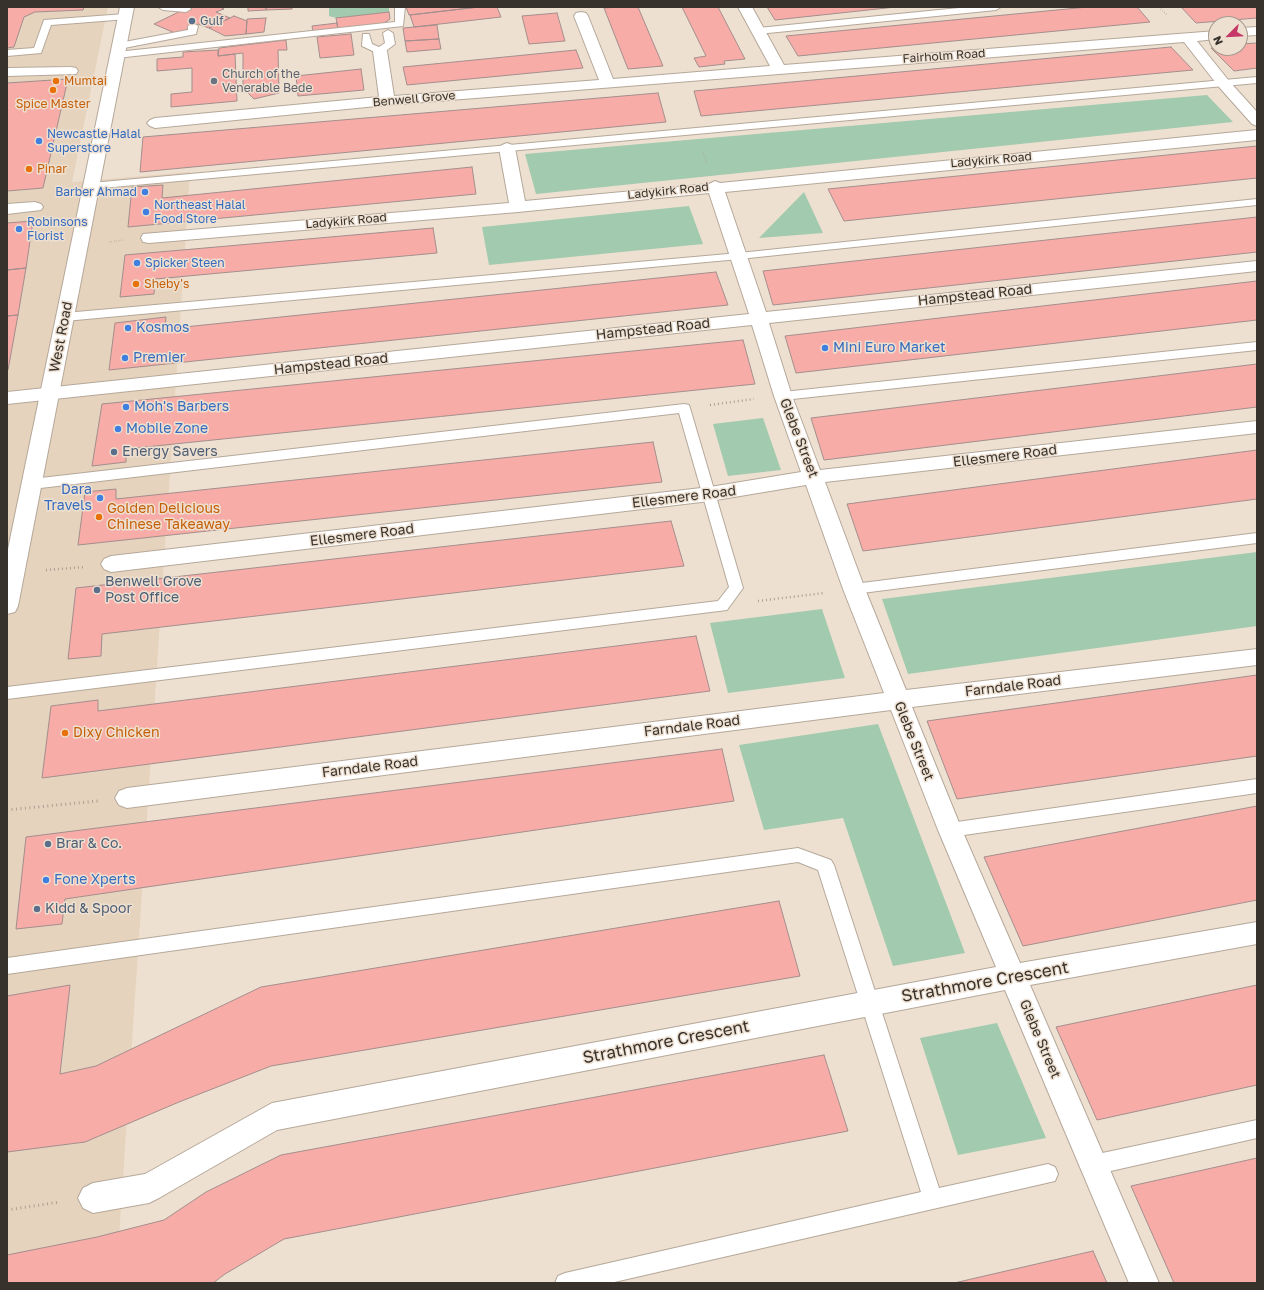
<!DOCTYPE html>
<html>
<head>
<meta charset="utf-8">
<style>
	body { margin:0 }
	#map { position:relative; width:1264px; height:1290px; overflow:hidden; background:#eee0d1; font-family:"Golos Text",sans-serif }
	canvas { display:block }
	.frame { position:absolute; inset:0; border:8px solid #37322c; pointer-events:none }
	.north { position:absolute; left:1208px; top:16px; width:40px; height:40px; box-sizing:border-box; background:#eee0d1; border:1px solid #a59a8f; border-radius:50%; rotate:246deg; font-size:11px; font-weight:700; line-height:16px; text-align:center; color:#37322c }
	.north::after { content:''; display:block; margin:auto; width:14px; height:18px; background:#c53867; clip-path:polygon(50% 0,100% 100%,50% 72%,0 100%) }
</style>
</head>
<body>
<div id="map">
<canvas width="1264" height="1290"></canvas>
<div class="frame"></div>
<div class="north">N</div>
</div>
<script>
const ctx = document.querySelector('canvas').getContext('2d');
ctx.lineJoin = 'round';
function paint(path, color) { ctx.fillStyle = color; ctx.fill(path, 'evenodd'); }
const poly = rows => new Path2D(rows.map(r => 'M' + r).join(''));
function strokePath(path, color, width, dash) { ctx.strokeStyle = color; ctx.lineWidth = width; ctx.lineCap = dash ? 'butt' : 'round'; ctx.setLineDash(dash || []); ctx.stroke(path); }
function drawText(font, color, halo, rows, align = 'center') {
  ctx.font = font + ' "Golos Text",sans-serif'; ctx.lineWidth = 3; ctx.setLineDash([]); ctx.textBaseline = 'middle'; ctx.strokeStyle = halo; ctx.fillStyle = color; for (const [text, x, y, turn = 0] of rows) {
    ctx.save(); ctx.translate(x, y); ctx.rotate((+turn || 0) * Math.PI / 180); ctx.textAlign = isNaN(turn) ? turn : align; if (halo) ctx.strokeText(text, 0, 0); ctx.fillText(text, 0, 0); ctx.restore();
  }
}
const built = poly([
	[7,7,108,7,72,182,190,172,116,1283,7,1283]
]);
const green = poly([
	[329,7,389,7,389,12,336,18,329,16],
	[1207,95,1233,122,536,194,525,154],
	[804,192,823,233,759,238],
	[689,206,703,244,489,265,482,227],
	[763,418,781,470,728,476,713,424],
	[1257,552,1257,626,908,674,882,599],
	[822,609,845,678,728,693,710,623],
	[878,724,965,953,893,966,843,818,764,830,739,745],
	[997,1023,1046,1138,958,1155,920,1038]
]);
const building = poly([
	[7,7,84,7,83,10,35,12,24,17,14,47,7,48,7,7],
	[189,7,220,7,224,9,216,12,230,18,209,28,198,24,177,34,154,24,189,7],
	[248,7,266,7,266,10,248,11,248,7],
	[266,7,292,7,292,9,266,10,266,7],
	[406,7,479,7,409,15,406,7],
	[479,7,497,7,501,17,414,27,410,15,479,7],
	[620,7,638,7,663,66,628,69,604,8,620,7],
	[682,7,718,7,745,59,724,61,725,64,699,67,694,58,706,56,682,7],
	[767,7,896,7,775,20,767,7],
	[1088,7,1137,7,1150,22,798,56,786,36,1088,7],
	[1181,7,1257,7,1257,18,1196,23,1181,7],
	[389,12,390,19,383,24,338,29,336,18,389,12],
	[557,13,565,41,529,44,522,16,557,13],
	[234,16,247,21,246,34,225,36,209,28,234,16],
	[266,18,264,32,246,34,247,19,266,18],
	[337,23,338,29,313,32,312,26,337,23],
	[437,25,439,39,405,41,403,28,437,25],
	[351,34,354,55,320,58,317,37,351,34],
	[439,39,441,49,407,52,405,41,439,39],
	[286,40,287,50,278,50,279,93,254,99,243,88,243,53,218,56,219,48,286,40],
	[1257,43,1257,68,1234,71,1211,48,1240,48,1240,44,1257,43],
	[1171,47,1193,70,701,116,694,91,1171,47],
	[218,50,218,56,235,54,237,101,171,107,171,94,192,92,192,68,157,71,157,59,183,57,183,52,218,50],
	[576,50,583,68,407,85,403,67,576,50],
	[361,69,364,90,298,96,296,76,361,69],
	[68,79,43,188,7,191,7,83,68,79],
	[658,93,666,122,140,172,143,137,658,93],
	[1257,146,1257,178,844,221,828,189,1257,146],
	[472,167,476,194,128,227,132,187,163,185,162,198,472,167],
	[1257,217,1257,252,773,305,763,271,1257,217],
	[33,221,26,268,7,270,7,223,33,221],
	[433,228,437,253,155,279,154,294,120,297,125,255,433,228],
	[26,268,18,315,7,316,7,270,26,268],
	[716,272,728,305,109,370,115,323,166,317,165,329,716,272],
	[1257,281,1257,320,796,373,785,336,1257,281],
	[18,315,8,370,7,370,7,316,18,315],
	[743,340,755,384,126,449,126,462,92,466,102,404,743,340],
	[1257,364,1257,407,824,460,811,418,1257,364],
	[653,442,662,482,78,545,85,492,116,489,116,499,653,442],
	[1257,450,1257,499,863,551,847,504,1257,450],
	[671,521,684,566,102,634,101,656,68,659,76,588,671,521],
	[696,636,710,691,42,778,51,706,98,700,98,711,696,636],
	[1257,675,1257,756,957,799,927,721,1257,675],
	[722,749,734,801,65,899,62,924,16,929,26,837,722,749],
	[1257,806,1257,900,1023,946,984,857,1257,806],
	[779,901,800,976,271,1066,179,1102,85,1142,7,1152,7,996,70,985,60,1074,96,1066,261,987,779,901],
	[1257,985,1257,1085,1097,1120,1056,1027,1257,985],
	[824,1055,848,1131,284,1239,225,1274,213,1283,7,1283,7,1255,97,1237,164,1220,206,1192,281,1155,824,1055],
	[1257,1158,1257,1283,1174,1283,1131,1186,1257,1158],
	[1093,1251,1107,1283,954,1283,1093,1251]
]);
const pathFar2 = poly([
	[1159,7,1167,15],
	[703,153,707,163],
	[109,242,124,240]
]);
const pathFar1 = poly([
	[710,405,754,399],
	[46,570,85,567],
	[758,601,824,593]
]);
const path = poly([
	[7,810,98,801],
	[7,1210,60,1202]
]);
const service = poly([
	[158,7,189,7,191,9,186,12,163,10,158,7],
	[395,7,405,7,403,26,117,58,112,55,117,52,395,22,395,7],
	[969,7,1001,7,996,10,758,34,753,31,758,28,969,7],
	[125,14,130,17,128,19,51,25,41,53,7,56,7,50,34,48,44,20,125,14],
	[193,23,198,26,196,34,119,49,114,46,119,43,188,30,188,26,193,23],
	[388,30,393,33,395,44,383,53,377,53,362,46,363,34,369,34,372,44,379,47,385,43,383,33,388,30],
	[1257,77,1257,83,91,189,86,186,91,183,1257,77],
	[1257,199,1257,205,739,259,65,321,59,317,65,313,739,253,1257,199],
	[1257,342,1257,350,783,400,778,399,777,396,778,393,783,392,1257,342],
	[684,404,689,405,690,408,743,588,727,610,7,699,7,687,718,601,729,587,679,413,32,489,27,487,25,484,27,481,32,479,684,404],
	[1257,533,1257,543,854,594,849,593,847,589,849,585,854,584,1257,533],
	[1257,779,1257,793,950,837,944,835,942,830,944,825,950,823,1257,779],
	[798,848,831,860,834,865,939,1188,1048,1164,1055,1167,1058,1174,1055,1181,610,1283,555,1283,558,1276,565,1273,921,1192,818,870,798,862,7,974,7,958,798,848],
	[1257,1120,1257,1138,1093,1175,1086,1172,1083,1165,1086,1158,1093,1155,1257,1120]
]);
const minor = poly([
	[738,7,752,7,784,65,1216,31,1216,39,1197,41,1229,81,1257,112,1257,126,1252,124,1219,87,1184,42,387,105,155,128,150,126,147,123,150,120,155,118,379,97,373,51,375,48,380,47,385,48,387,51,394,96,599,80,574,16,576,13,581,12,586,13,588,16,613,79,770,66,738,7],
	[1257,27,1257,35,1240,36,1240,28,1257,27],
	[71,67,76,68,78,71,76,74,7,76,7,68,71,67],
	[1257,130,1257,140,725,192,766,312,1257,261,1257,271,769,323,792,396,820,470,1257,421,1257,433,825,482,865,589,906,690,1257,649,1257,665,912,707,962,830,1020,963,1257,922,1257,944,1030,985,1159,1283,1129,1283,1005,990,277,1130,159,1198,149,1203,93,1213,83,1208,78,1198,83,1188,93,1183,145,1174,272,1103,996,967,938,830,891,710,127,808,119,805,115,798,119,791,127,788,884,693,843,589,806,485,710,501,111,572,104,569,101,564,104,559,111,556,710,487,801,472,774,396,752,325,7,404,7,392,749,314,709,193,518,212,149,243,143,242,141,238,143,234,509,203,499,148,502,145,507,143,512,145,515,148,525,201,709,184,715,181,720,183,1257,130],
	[35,202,41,204,43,207,41,210,7,214,7,204,35,202]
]);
const primary = poly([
	[120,7,134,7,18,606,15,612,7,614,7,554,120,7]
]);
const markers = [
	[192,21,4,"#5c6f8a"],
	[56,81,4,"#e8710a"],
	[214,81,4,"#6b7280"],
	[53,90,4,"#e8710a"],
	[39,141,4,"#3f7fe0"],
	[29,169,4,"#e8710a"],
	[145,192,4,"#3f7fe0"],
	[146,212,4,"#3f7fe0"],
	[19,229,4,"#3f7fe0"],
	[137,263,4,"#3f7fe0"],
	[136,284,4,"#e8710a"],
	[128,328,4,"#3f7fe0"],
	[825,348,4,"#3f7fe0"],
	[125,358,4,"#3f7fe0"],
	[126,407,4,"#3f7fe0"],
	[118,429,4,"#3f7fe0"],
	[114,452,4,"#5c6f8a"],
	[100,498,4,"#3f7fe0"],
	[99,517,4,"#e8710a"],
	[97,590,4,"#5c6f8a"],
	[65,733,4,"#e8710a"],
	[48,844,4,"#5c6f8a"],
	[46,880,4,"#3f7fe0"],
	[37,909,4,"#5c6f8a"]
];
const farServicenames = [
	["Gulf",200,21]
];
const farStreetnames = [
	["Fairholm Road",944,56,-4],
	["Benwell Grove",414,99,-5],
	["Ladykirk Road",991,160,-5],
	["Ladykirk Road",668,191,-6],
	["Ladykirk Road",346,221,-5]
];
const farWorshipnames = [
	["Church of the",222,74],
	["Venerable Bede",222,88]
];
const farFoodnames = [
	["Mumtai",64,81],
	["Spice Master",53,104,"center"],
	["Pinar",37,169],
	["Sheby's",144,284]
];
const farShopnames = [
	["Newcastle Halal",47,134],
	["Superstore",47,148],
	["Barber Ahmad",137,192,"right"],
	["Northeast Halal",154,205],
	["Food Store",154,219],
	["Robinsons",27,222],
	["Florist",27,236],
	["Spicker Steen",145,263]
];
const streetNames = [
	["Hampstead Road",975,295,-6],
	["Hampstead Road",653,329,-6],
	["West Road",61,337,-79],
	["Hampstead Road",331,364,-6],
	["Glebe Street",799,438,69],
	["Ellesmere Road",1005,456,-7],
	["Ellesmere Road",684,497,-7],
	["Ellesmere Road",362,535,-7],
	["Farndale Road",1013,686,-7],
	["Farndale Road",692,726,-7],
	["Glebe Street",914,741,68],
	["Farndale Road",370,767,-7],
	["Glebe Street",1040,1039,67]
];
const shopNames = [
	["Kosmos",136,328],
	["Mini Euro Market",833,348],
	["Premier",133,358],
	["Moh's Barbers",134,407],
	["Mobile Zone",126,429],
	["Dara",92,490,"right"],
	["Travels",92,506,"right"],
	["Fone Xperts",54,880]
];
const serviceNames = [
	["Energy Savers",122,452],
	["Benwell Grove",105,582],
	["Post Office",105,598],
	["Brar & Co.",56,844],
	["Kidd & Spoor",45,909]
];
const foodNames = [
	["Golden Delicious",107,509],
	["Chinese Takeaway",107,525],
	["Dixy Chicken",73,733]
];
const nearStreetnames = [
	["Strathmore Crescent",985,982,-10],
	["Strathmore Crescent",666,1042,-11]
];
paint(built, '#e6d3bd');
paint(green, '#a1caae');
paint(building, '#f8aca7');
strokePath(building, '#a38e8c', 1);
strokePath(service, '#b5a89a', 2);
strokePath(minor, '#b5a89a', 2);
strokePath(primary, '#b5a89a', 2);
strokePath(pathFar2, '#aa9f93', 1.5, [0.5, 2]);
strokePath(pathFar1, '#aa9f93', 2.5, [1, 3]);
strokePath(path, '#aa9f93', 3, [1, 3.5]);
paint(service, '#fff');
paint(minor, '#fff');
paint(primary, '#fff');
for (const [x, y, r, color] of markers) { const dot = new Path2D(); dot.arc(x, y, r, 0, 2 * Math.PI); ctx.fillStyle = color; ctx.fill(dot); strokePath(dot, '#eee0d1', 1.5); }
drawText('12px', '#4e5e75', '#eee0d1', farServicenames, 'left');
drawText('12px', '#37322c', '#eee0d1', farStreetnames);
drawText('12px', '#5b616d', '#eee0d1', farWorshipnames, 'left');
drawText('12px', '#c56008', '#eee0d1', farFoodnames, 'left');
drawText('12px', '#366cbe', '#eee0d1', farShopnames, 'left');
drawText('14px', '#37322c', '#eee0d1', streetNames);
drawText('14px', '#366cbe', '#eee0d1', shopNames, 'left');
drawText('14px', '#4e5e75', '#eee0d1', serviceNames, 'left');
drawText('14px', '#c56008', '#eee0d1', foodNames, 'left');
drawText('17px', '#37322c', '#eee0d1', nearStreetnames);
</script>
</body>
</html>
